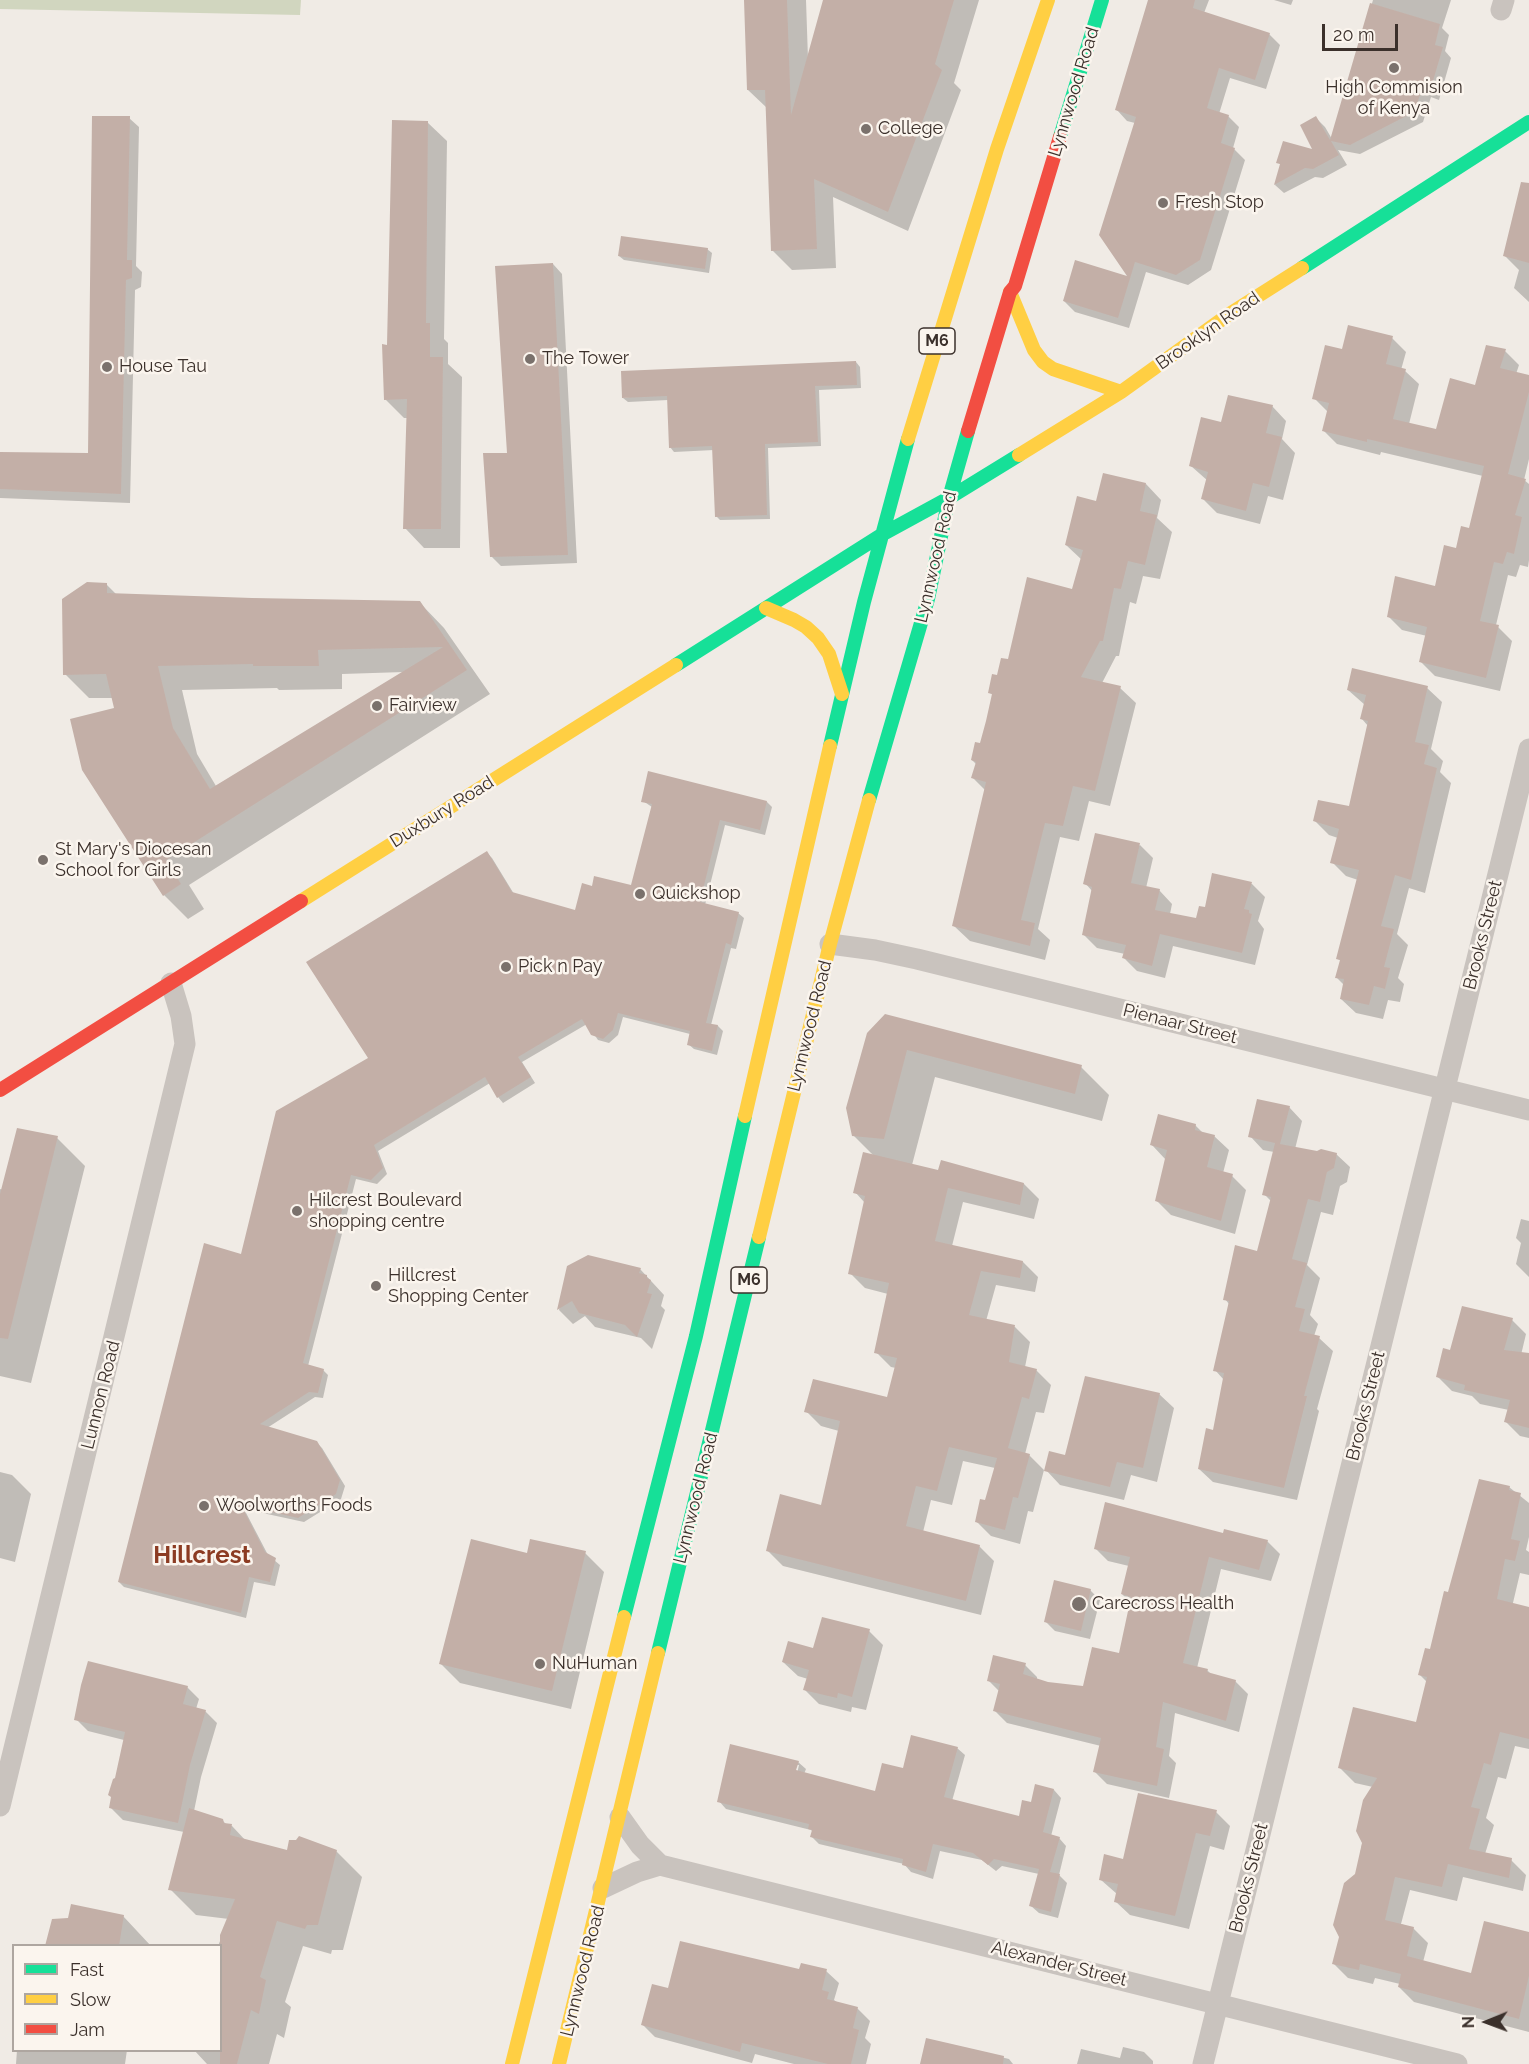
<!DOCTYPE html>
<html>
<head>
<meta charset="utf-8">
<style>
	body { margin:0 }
	#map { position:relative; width:1529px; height:2064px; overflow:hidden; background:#f0ebe5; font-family:Raleway,sans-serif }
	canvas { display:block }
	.legend { position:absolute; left:12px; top:1944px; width:210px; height:108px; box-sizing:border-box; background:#fbf5ee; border:2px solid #aea6a0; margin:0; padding:8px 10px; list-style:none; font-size:18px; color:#3b302b }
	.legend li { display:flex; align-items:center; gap:12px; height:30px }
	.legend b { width:30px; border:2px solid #aea6a0 }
	.north { position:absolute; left:1457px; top:1992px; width:60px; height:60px; -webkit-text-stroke:4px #fbf5ee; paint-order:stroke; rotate:269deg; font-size:16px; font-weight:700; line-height:24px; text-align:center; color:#3b302b }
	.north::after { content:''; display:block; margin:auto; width:21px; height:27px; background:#3b302b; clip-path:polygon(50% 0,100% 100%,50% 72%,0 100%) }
	.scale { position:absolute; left:1322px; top:24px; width:76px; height:27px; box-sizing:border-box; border:3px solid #3b302b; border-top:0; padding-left:8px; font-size:18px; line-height:21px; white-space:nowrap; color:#3b302b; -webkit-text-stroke:4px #fbf5ee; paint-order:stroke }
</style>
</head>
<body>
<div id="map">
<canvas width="1529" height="2064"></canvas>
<ul class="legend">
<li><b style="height:8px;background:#16e098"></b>Fast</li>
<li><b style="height:8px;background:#ffcf43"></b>Slow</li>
<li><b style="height:8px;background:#f24e42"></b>Jam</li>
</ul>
<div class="north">N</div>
<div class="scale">20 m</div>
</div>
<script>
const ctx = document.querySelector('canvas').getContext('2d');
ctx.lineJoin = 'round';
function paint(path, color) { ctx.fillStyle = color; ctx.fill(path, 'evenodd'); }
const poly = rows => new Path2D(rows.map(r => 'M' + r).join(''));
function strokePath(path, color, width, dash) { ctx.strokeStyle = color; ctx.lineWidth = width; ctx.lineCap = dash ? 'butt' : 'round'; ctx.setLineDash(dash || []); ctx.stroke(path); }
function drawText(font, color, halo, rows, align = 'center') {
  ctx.font = font + ' Raleway,sans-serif'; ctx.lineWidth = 5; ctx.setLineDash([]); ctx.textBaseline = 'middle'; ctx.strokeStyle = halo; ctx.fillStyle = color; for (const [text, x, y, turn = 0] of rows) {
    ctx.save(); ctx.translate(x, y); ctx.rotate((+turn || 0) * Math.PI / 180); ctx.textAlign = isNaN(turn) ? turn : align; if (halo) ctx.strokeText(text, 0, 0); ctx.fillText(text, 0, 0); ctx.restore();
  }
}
const green = poly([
	[0,0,301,0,300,15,0,9]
]);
const shadow = poly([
	[745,0,806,0,808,59,825,0,979,0,954,83,961,90,908,231,833,197,836,268,792,270,772,250,767,108,748,90],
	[1149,0,1209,0,1204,13,1269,34,1280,45,1266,89,1230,78,1219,114,1228,116,1239,127,1233,148,1245,160,1211,270,1188,285,1146,272,1129,328,1075,312,1064,301,1076,262,1130,278,1101,234,1135,123,1127,121,1117,110],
	[1274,0,1293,0,1291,5],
	[1373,0,1451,0,1442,28,1449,35,1445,51,1451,58,1439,100,1431,97,1423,122,1360,154,1338,150,1347,165,1323,178,1315,177,1284,193,1275,185,1281,165,1278,162,1315,151,1316,118,1325,127,1332,139],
	[129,118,139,127,136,266,142,272,141,287,135,290,130,503,0,498,0,454,90,455],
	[427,122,447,141,444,339,448,343,448,364,462,377,460,548,424,548,405,528,408,418,404,418,385,399,388,346],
	[1529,212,1529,302,1514,288,1519,270,1505,256],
	[707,249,712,253,709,273,624,260,619,256],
	[553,264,562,274,577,563,501,566,492,557,509,454],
	[1392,338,1406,352,1401,370,1405,371,1419,384,1409,424,1437,431,1505,351,1519,365,1516,374,1529,377,1529,459,1524,480,1529,484,1529,560,1528,567,1520,565,1516,577,1508,575,1496,625,1512,641,1500,691,1435,676,1421,662,1427,636,1402,630,1388,616,1436,588,1470,530,1483,476,1381,452,1380,455,1337,444,1323,430,1328,412,1314,398,1343,351],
	[856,362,860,367,861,388,819,390,821,446,768,448,770,519,720,520,716,516,714,450,674,452,670,447,668,400,628,402,623,398],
	[1272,406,1286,421,1282,439,1295,453,1283,500,1268,496,1260,524,1217,513,1203,499,1208,481,1191,466],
	[1146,484,1161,500,1157,518,1172,532,1160,579,1143,576,1136,604,1130,602,1119,656,1116,656,1102,683,1120,688,1136,703,1110,806,1089,801,1079,841,1060,837,1038,929,1050,940,1045,960,970,941,954,926,986,791,973,778,977,765,972,760,981,745,994,696,989,692,1009,661,1073,591,1082,560,1066,545,1097,503],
	[107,585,117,595,420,603,444,628,490,694,189,885,204,909,188,919,164,895,113,698,89,698,65,674],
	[404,672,216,786,197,754,182,690,277,688,279,690,342,689,342,674],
	[1427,688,1442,702,1431,749,1443,761,1440,772,1451,783,1425,893,1409,888,1397,934,1408,945,1398,978,1404,984,1400,1002,1388,1000,1383,1019,1356,1013,1341,999,1344,985,1336,977,1341,961,1338,959,1358,880,1346,876,1332,862,1338,838,1329,835,1315,821,1350,808,1368,726,1362,719,1365,705,1348,690],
	[643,801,767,802,772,807,765,835,725,825,705,905,738,913,744,918,736,949,731,948,711,1025,718,1026,723,1031,717,1055,694,1049,688,1044,690,1034,623,1017,618,1035,609,1043,598,1040,587,1024,522,1062,535,1083,503,1103,498,1097,490,1083,378,1151,387,1174,377,1184,356,1179,308,1366,323,1370,328,1375,323,1398,315,1397,267,1428,316,1442,322,1448,345,1486,341,1499,304,1522,244,1509,268,1555,280,1565,275,1586,254,1582,246,1618,124,1587,119,1582,242,1256,370,1059,487,853,492,858,514,894,576,911,593,888,632,887,652,807],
	[1140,845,1153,858,1146,888,1159,890,1172,904,1170,914,1197,920,1206,909,1213,875,1252,884,1265,897,1258,921,1264,929,1255,965,1173,946,1165,978,1137,971,1124,958,1125,954,1097,948,1083,934,1093,892,1085,883],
	[868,1033,1081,1067,1109,1095,1102,1121,935,1077,912,1165,939,1172,1024,1184,1039,1199,1034,1219,963,1202,952,1246,1023,1262,1038,1277,1035,1292,996,1285,986,1321,1015,1327,1030,1342,1025,1367,1036,1370,1051,1385,1044,1413,1036,1412,1025,1454,1029,1455,1044,1470,1033,1512,1028,1511,1020,1544,991,1536,976,1521,986,1501,995,1468,963,1461,952,1505,931,1500,923,1532,979,1546,994,1561,981,1615,783,1566,768,1551,823,1507,839,1431,821,1426,806,1411,888,1399,896,1368,891,1367,876,1352,888,1294,865,1288,850,1273,865,1203,855,1192,874,1156,853,1135],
	[1289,1107,1302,1121,1295,1149,1336,1154,1350,1167,1347,1182,1340,1186,1333,1215,1321,1212,1307,1265,1320,1278,1310,1315,1318,1324,1314,1336,1319,1338,1333,1351,1317,1409,1319,1411,1297,1500,1213,1482,1199,1469,1214,1432,1224,1380,1215,1370,1229,1304,1225,1299,1258,1253,1271,1201,1264,1194,1274,1152,1263,1150,1250,1136],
	[1195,1125,1204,1134,1214,1136,1229,1150,1223,1173,1232,1176,1246,1190,1235,1234,1171,1215,1156,1200,1166,1160,1152,1145],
	[57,1138,85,1166,31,1383,0,1376,0,1189,3,1190],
	[1521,1219,1529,1221,1529,1277,1516,1264,1521,1243,1516,1238],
	[568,1267,640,1269,664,1295,661,1306,665,1310,652,1349,641,1338,595,1327,585,1316,573,1324,559,1310],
	[1512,1320,1526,1334,1521,1355,1529,1356,1529,1438,1520,1436,1506,1422,1509,1410,1480,1404,1472,1396,1452,1391,1437,1376,1452,1352],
	[1159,1394,1174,1408,1157,1482,1131,1475,1124,1500,1060,1485,1046,1470],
	[0,1472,12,1475,31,1494,15,1562,0,1558],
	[1509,1487,1529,1503,1529,1537,1526,1550,1529,1552,1529,1575,1520,1573,1512,1607,1529,1647,1529,1749,1515,1746,1506,1779,1498,1777,1486,1818,1494,1825,1485,1854,1511,1860,1526,1875,1523,1891,1463,1877,1457,1901,1410,1890,1401,1924,1413,1928,1428,1943,1423,1962,1472,1974,1529,1934,1529,2032,1414,2002,1399,1987,1400,1984,1375,1978,1373,1984,1348,1978,1334,1964,1356,1875,1373,1787,1355,1783,1340,1768,1417,1724,1427,1682,1420,1675,1431,1651,1449,1594],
	[1224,1535,1267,1541,1280,1554,1271,1581,1221,1569,1197,1668,1207,1670,1212,1675,1235,1681,1248,1694,1239,1732,1175,1713,1169,1756,1176,1763,1169,1798,1107,1784,1095,1772,1101,1746,1007,1723,995,1711,999,1691,989,1681,1025,1665,1037,1677,1037,1680,1048,1683,1084,1688,1120,1654,1131,1603,1122,1594,1129,1566,1108,1561,1095,1548],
	[585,1553,604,1572,571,1709,460,1683,441,1664,528,1554],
	[1090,1590,1100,1600,1090,1639,1055,1631,1046,1622],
	[869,1631,883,1645,866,1710,852,1707,851,1712,819,1704,805,1690,808,1679,798,1676,783,1662],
	[187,1687,199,1699,196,1709,205,1711,217,1723,201,1777,194,1811,222,1820,227,1825,232,1826,247,1842,288,1852,336,1851,362,1877,343,1950,332,1950,331,1954,303,1946,285,2002,291,2007,284,2038,277,2034,269,2064,207,2064,194,2050,220,2050,220,1946,218,1946,229,1919,196,1915,170,1889,184,1832,123,1820,111,1808,124,1740,88,1731,76,1719],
	[957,1748,965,1755,952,1801,1020,1818,1032,1804,1036,1786,1054,1790,1061,1798,1051,1836,1059,1838,1066,1846,1059,1875,1067,1883,1058,1918,1039,1913,1031,1906,1039,1874,1002,1866,996,1871,982,1860,940,1851,933,1879,911,1872,904,1864,819,1844,812,1837,813,1832,811,1830,726,1809,719,1801,798,1762,806,1769,804,1774,876,1793,904,1770],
	[796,1765,799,1765,796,1778,793,1777],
	[1216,1812,1230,1826,1224,1850,1210,1846,1189,1929,1130,1915,1115,1901,1117,1894,1101,1880],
	[123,1916,151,1946,47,1946],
	[801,1970,826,1971,839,1983,834,2000,838,2003,857,2008,870,2021,865,2038,871,2044,866,2064,794,2064,755,2054,752,2063,655,2037,643,2025,669,1990],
	[927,2039,1009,2059,1013,2064,922,2064],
	[1123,2047,1144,2052,1153,2061,1153,2064,1077,2064,1081,2049,1120,2058],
	[17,2050,127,2050,125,2064,16,2064]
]);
const building = poly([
	[744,0,787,0,791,115,823,0,954,0,935,64,942,70,888,212,814,179,817,249,771,251,765,90,747,90],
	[1148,0,1195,0,1193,8,1270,33,1255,80,1219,68,1207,108,1229,115,1221,143,1235,148,1200,260,1176,275,1135,262,1118,318,1063,301,1075,260,1127,276,1099,235,1136,117,1115,110],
	[1370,3,1440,24,1435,45,1443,47,1430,91,1422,89,1414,112,1350,145,1331,141,1339,155,1313,169,1305,168,1274,185,1280,164,1276,163,1283,141,1312,149,1300,125,1316,116,1330,140],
	[92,116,130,116,127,260,132,260,132,278,126,280,121,494,0,489,0,452,88,453],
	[392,120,428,121,426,323,430,323,430,357,443,357,441,529,403,529,407,399,384,400,382,344,387,345],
	[1521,182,1529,183,1529,263,1503,256],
	[621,236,708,248,705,269,618,256],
	[553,263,568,555,490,557,483,453,507,453,495,266],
	[1348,325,1393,336,1386,364,1406,369,1393,419,1436,429,1450,378,1475,385,1486,345,1506,349,1500,368,1529,375,1529,392,1508,474,1526,479,1515,515,1522,517,1514,554,1507,552,1503,564,1494,562,1480,621,1499,625,1486,678,1419,662,1427,627,1387,617,1395,576,1435,586,1444,545,1456,548,1461,526,1469,528,1484,466,1367,439,1367,442,1322,431,1329,403,1312,399,1325,345,1342,349],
	[856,361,857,385,815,386,818,442,765,444,767,515,715,517,712,446,669,448,667,396,622,398,621,371],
	[1228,395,1273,405,1266,433,1282,437,1269,487,1253,483,1246,511,1201,499,1208,472,1189,466,1201,417,1221,422],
	[1103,473,1146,483,1140,511,1157,515,1145,565,1128,561,1121,589,1114,588,1103,641,1100,641,1081,677,1121,686,1095,791,1073,786,1063,826,1045,823,1021,920,1035,923,1030,946,952,926,986,782,971,778,976,762,971,760,975,742,980,743,986,721,992,694,988,693,992,674,997,675,1001,658,1008,659,1027,577,1072,589,1083,550,1065,545,1077,496,1096,501],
	[87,582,107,583,107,593,252,598,420,601,467,670,166,860,181,884,163,896,82,770,70,719,114,708,106,674,63,675,62,599],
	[443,647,210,789,173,728,158,666,253,664,253,666,319,666,318,650],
	[1352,668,1428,686,1415,742,1429,745,1424,764,1437,768,1411,880,1395,875,1381,926,1394,929,1384,967,1390,968,1385,989,1374,986,1369,1005,1340,999,1344,979,1335,978,1340,960,1336,959,1359,870,1330,863,1339,829,1313,821,1318,800,1349,806,1368,721,1360,719,1366,695,1347,690],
	[648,771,767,801,760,830,720,820,700,902,739,912,731,945,726,943,706,1023,718,1025,712,1051,687,1045,690,1031,618,1013,613,1030,603,1039,591,1035,582,1019,518,1057,531,1077,497,1098,485,1077,374,1145,383,1168,371,1180,351,1175,303,1363,324,1369,318,1393,309,1392,260,1424,317,1441,340,1480,336,1494,298,1518,241,1505,265,1552,276,1558,270,1582,249,1577,241,1613,118,1582,204,1243,241,1254,276,1111,368,1058,306,962,487,851,512,892,575,910,582,883,592,886,594,876,631,885,652,804,641,802],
	[1095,833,1140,843,1131,883,1160,889,1155,910,1196,918,1199,906,1205,907,1212,873,1252,882,1244,909,1249,910,1249,913,1252,914,1242,953,1160,934,1152,966,1122,958,1126,945,1082,935,1092,887,1083,884],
	[885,1014,1082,1065,1075,1094,907,1050,884,1139,852,1136,846,1108,867,1033],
	[1257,1099,1290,1106,1280,1144,1317,1151,1321,1149,1337,1153,1334,1168,1327,1172,1320,1202,1308,1199,1292,1259,1307,1263,1295,1307,1305,1309,1299,1331,1320,1336,1304,1396,1307,1396,1284,1488,1198,1469,1206,1428,1213,1430,1224,1373,1213,1371,1229,1301,1223,1300,1235,1245,1257,1251,1271,1197,1262,1195,1275,1143,1248,1137],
	[1158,1114,1196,1124,1195,1130,1215,1135,1207,1167,1233,1174,1221,1221,1155,1201,1167,1150,1150,1145],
	[17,1128,58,1136,8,1339,0,1338,0,1194],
	[863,1152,938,1170,941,1160,1024,1183,1020,1205,948,1188,935,1241,1023,1261,1020,1278,981,1271,969,1315,1015,1325,1009,1362,1037,1369,1029,1399,1022,1397,1008,1448,1030,1454,1018,1498,1013,1497,1005,1530,975,1522,980,1499,985,1500,997,1458,949,1447,937,1491,916,1486,906,1526,980,1545,966,1601,766,1551,780,1494,821,1505,840,1421,804,1412,813,1379,887,1397,897,1358,874,1353,889,1283,848,1274,865,1196,853,1193],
	[588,1255,641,1268,639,1273,647,1275,647,1278,651,1280,647,1293,652,1294,637,1337,625,1325,579,1313,572,1301,557,1310,567,1266],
	[1462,1306,1513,1318,1504,1350,1529,1353,1529,1428,1504,1422,1510,1400,1464,1390,1465,1385,1436,1377,1443,1348,1450,1350],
	[1085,1376,1160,1393,1143,1468,1117,1462,1110,1487,1044,1471,1049,1451,1065,1455],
	[1479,1479,1510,1486,1509,1490,1521,1493,1511,1539,1520,1541,1515,1561,1505,1559,1497,1599,1529,1607,1529,1739,1500,1732,1491,1765,1484,1763,1471,1807,1480,1809,1469,1849,1512,1858,1509,1878,1448,1864,1442,1887,1395,1877,1385,1920,1414,1927,1407,1956,1471,1973,1484,1921,1529,1932,1529,1976,1519,2019,1398,1987,1401,1974,1360,1964,1359,1970,1332,1964,1339,1937,1333,1925,1344,1883,1355,1874,1362,1843,1356,1831,1363,1800,1377,1778,1338,1768,1353,1707,1416,1722,1427,1677,1418,1675,1425,1648,1430,1649,1444,1591,1448,1592],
	[1105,1502,1223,1533,1224,1529,1268,1540,1259,1570,1209,1557,1183,1663,1208,1669,1207,1672,1236,1680,1226,1721,1163,1702,1156,1747,1164,1749,1157,1786,1093,1772,1101,1738,993,1711,1000,1684,987,1681,993,1655,1026,1663,1023,1674,1048,1682,1083,1686,1092,1647,1119,1653,1131,1597,1121,1594,1130,1557,1094,1549],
	[471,1539,527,1553,530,1539,586,1551,552,1691,439,1664],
	[1054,1580,1091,1589,1081,1631,1044,1622],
	[822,1617,870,1629,852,1697,838,1693,837,1698,803,1690,809,1670,782,1662,788,1641,813,1648],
	[88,1661,188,1686,183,1704,206,1710,190,1765,178,1823,109,1808,111,1797,108,1795,113,1779,115,1778,125,1732,74,1720,81,1685],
	[911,1735,958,1747,944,1797,1019,1816,1022,1800,1031,1802,1035,1784,1054,1789,1043,1832,1060,1837,1050,1872,1060,1874,1051,1912,1029,1906,1039,1869,994,1859,988,1865,973,1853,933,1844,926,1872,902,1865,903,1859,810,1837,812,1830,808,1829,809,1824,717,1802,730,1744,799,1761,796,1770,875,1791,882,1763,903,1768],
	[1138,1793,1217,1810,1210,1836,1196,1833,1175,1916,1114,1902,1118,1884,1099,1880,1104,1854,1123,1859],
	[189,1808,223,1819,224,1823,232,1824,230,1835,287,1850,289,1840,296,1840,299,1836,337,1850,318,1925,307,1925,305,1929,277,1921,260,1977,266,1980,259,2014,251,2010,237,2064,220,2064,220,1935,235,1899,168,1890],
	[71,1904,124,1915,119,1946,45,1946,52,1919,68,1918],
	[680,1941,799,1969,801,1963,827,1969,822,1990,829,1992,827,1999,858,2007,853,2028,859,2030,851,2064,828,2064,742,2043,740,2052,641,2025,652,1984,668,1988],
	[926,2038,1004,2056,1003,2064,920,2064]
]);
const street = poly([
	[1501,10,1504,0],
	[830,944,875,950,917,959,1529,1110],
	[0,1806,185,1044,181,1016,171,983],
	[620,1817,640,1845,660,1865],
	[603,1888,637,1872,660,1865,1457,2064],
	[1203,2064,1529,749]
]);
const fast = poly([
	[1060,137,1102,0],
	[1302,268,1529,122],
	[676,665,883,534,949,498,1019,455],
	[830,746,864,602,908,439],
	[869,800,928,599,949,498,968,431],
	[624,1617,696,1336,745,1116],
	[658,1653,759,1237]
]);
const slow = poly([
	[1010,292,1034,350,1043,362,1053,369,1121,392],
	[908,439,997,149,1048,0],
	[1019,455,1121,392,1228,315,1302,268],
	[766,608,794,620,806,627,818,638,829,654,842,694],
	[301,901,676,665],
	[745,1116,830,746],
	[759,1237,830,944,869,800],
	[512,2064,624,1617],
	[559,2064,658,1653]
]);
const jam = poly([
	[968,431,1010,292,1015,286,1060,137],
	[0,1090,301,901]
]);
const markers = [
	[1394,68,6,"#7a716c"],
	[866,129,6,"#7a716c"],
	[1163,203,6,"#7a716c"],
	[530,359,6,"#7a716c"],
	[107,367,6,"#7a716c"],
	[377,706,6,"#7a716c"],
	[43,860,6,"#7a716c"],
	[640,894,6,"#7a716c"],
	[506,967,6,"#7a716c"],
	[297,1211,6,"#7a716c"],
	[376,1286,6,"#7a716c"],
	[204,1506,6,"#7a716c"],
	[1079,1604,8,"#7a716c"],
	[540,1664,6,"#7a716c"]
];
const shields = [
	[937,341,36],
	[749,1280,36]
];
const shieldNames = [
	["M6",937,341],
	["M6",749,1280]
];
const poiNames = [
	["High Commision",1394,88,"center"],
	["of Kenya",1394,109,"center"],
	["College",878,129],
	["Fresh Stop",1175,203],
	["The Tower",542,359],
	["House Tau",119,367],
	["Fairview",389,706],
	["St Mary's Diocesan",55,850],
	["School for Girls",55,871],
	["Quickshop",652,894],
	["Pick n Pay",518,967],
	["Hilcrest Boulevard",309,1201],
	["shopping centre",309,1222],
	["Hillcrest",388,1276],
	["Shopping Center",388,1297],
	["Woolworths Foods",216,1506],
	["Carecross Health",1092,1604],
	["NuHuman",552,1664]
];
const streetNames = [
	["Lynnwood Road",1074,92,-73],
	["Brooklyn Road",1208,331,-35],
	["Lynnwood Road",936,557,-77],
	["Duxbury Road",442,812,-32],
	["Brooks Street",1483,935,-76],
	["Pienaar Street",1180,1024,14],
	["Lynnwood Road",810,1026,-76],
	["Lunnon Road",101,1395,-76],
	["Brooks Street",1366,1406,-76],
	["Lynnwood Road",696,1498,-76],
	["Brooks Street",1249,1878,-76],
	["Alexander Street",1059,1964,14],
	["Lynnwood Road",583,1971,-76]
];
const districtNames = [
	["Hillcrest",202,1556]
];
paint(green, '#d1d6bf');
paint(shadow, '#0003');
paint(building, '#c3afa7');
strokePath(street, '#c9c3be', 21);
strokePath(fast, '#16e098', 14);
strokePath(slow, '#ffcf43', 14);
strokePath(jam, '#f24e42', 14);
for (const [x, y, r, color] of markers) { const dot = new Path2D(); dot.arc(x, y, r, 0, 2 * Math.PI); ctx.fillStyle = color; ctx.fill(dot); strokePath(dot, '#fbf5ee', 2); }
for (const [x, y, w] of shields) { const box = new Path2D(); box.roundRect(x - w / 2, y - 13, w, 26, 4.5); ctx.fillStyle = '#fbf5ee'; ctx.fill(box); strokePath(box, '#3b302b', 1.5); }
drawText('bold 16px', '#3b302b', null, shieldNames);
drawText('18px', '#3b302b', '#fbf5ee', poiNames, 'left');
drawText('18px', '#3b302b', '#fbf5ee', streetNames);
drawText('bold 24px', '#8c3b22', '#fbf5ee', districtNames);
</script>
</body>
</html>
